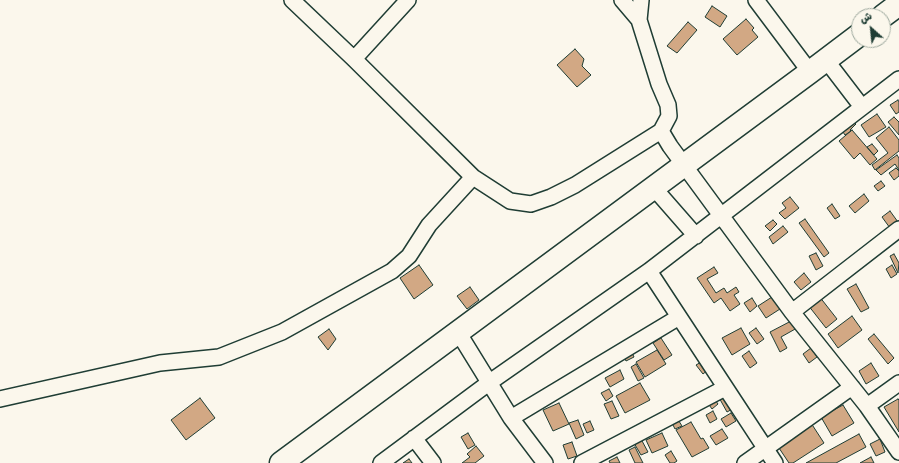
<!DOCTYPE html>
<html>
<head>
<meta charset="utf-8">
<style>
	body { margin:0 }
	#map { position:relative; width:899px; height:463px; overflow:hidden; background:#fbf7ec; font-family:"Comic Neue","Playpen Sans Arabic",sans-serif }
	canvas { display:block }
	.north { position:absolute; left:851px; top:8px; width:40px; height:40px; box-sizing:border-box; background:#fbf7ec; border:1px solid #a3ada2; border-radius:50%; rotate:333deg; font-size:11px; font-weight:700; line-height:16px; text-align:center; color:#1f3d34 }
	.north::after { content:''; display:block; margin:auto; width:14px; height:18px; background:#1f3d34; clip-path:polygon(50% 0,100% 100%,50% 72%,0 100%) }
</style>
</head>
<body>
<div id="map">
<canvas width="899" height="463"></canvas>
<div class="north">ش</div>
</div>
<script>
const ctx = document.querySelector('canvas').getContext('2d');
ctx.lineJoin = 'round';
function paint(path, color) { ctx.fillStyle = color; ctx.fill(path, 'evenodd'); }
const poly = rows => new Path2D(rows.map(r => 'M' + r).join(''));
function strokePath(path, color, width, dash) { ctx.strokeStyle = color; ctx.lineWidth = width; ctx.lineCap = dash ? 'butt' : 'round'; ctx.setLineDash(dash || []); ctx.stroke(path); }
const building = poly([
	[712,6,727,16,720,27,705,17,712,6],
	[746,19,754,28,752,30,758,37,737,55,723,39,746,19],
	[688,22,697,30,677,53,667,46,688,22],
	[575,49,584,59,582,66,591,75,577,87,557,65,575,49],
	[898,100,899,102,899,112,896,114,890,105,898,100],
	[877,114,886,127,869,137,861,125,877,114],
	[894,117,899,122,899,135,888,122,894,117],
	[853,121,856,124,850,130,851,131,845,135,841,129,853,121],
	[889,127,899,140,899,151,875,170,872,165,888,153,876,138,889,127],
	[852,130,877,159,870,165,860,153,854,159,839,141,852,130],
	[872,144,878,151,874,155,867,147,872,144],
	[897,155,899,158,899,170,895,164,881,175,876,170,897,155],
	[896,168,899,171,899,176,894,180,889,173,896,168],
	[881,181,885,186,878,191,874,186,881,181],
	[864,194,869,201,855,213,849,206,864,194],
	[790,197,799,208,785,219,779,213,786,208,782,203,790,197],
	[832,204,840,216,835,219,827,208,832,204],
	[890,211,898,222,890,228,882,217,890,211],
	[805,219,829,253,824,257,799,223,805,219],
	[773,220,777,224,770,231,765,226,773,220],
	[783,226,788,232,773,244,769,237,783,226],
	[816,253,823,266,816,270,809,256,816,253],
	[894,254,899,263,898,273,890,256,894,254],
	[419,265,433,285,414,299,400,278,419,265],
	[892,265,897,274,891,278,886,269,892,265],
	[714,267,718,273,707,279,716,293,724,288,727,293,736,287,739,292,734,295,740,304,730,311,721,298,714,303,697,278,714,267],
	[804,273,811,282,801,290,794,282,804,273],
	[856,284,869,308,861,312,847,289,856,284],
	[470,287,479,300,467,309,457,296,470,287],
	[819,296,837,319,826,328,808,305,819,296],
	[772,297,780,309,766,318,758,306,772,297],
	[752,298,757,306,750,312,744,303,752,298],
	[852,316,862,330,838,348,828,334,852,316],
	[793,320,797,328,781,337,787,348,780,352,770,332,793,320],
	[741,328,750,344,732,355,722,338,741,328],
	[756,328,764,339,757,344,749,333,756,328],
	[329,329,336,339,328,350,318,337,329,329],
	[874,334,894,358,888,364,868,339,874,334],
	[661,338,672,355,664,360,653,343,661,338],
	[629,346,634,357,626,361,620,349,629,346],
	[811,348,817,357,809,363,803,354,811,348],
	[657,350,666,364,645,377,636,362,657,350],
	[749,351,757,363,750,368,742,356,749,351],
	[703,361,709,369,703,374,696,365,703,361],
	[871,363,879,376,866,384,859,371,871,363],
	[636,364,644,378,638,381,631,367,636,364],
	[620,370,624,379,610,387,605,378,620,370],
	[640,383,650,400,625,413,616,396,640,383],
	[609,389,613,396,606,401,601,393,609,389],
	[726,389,736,407,727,412,717,394,726,389],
	[713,397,718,404,712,409,707,402,713,397],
	[200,398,215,418,186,440,171,420,200,398],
	[898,399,899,400,899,432,884,407,898,399],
	[612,401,619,416,611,419,604,404,612,401],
	[559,403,569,424,553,431,543,410,559,403],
	[843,405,854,423,832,436,821,417,843,405],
	[713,411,717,419,710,423,706,415,713,411],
	[731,413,736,421,726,427,721,419,731,413],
	[677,418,682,426,675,429,671,421,677,418],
	[578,420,584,435,576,439,569,423,578,420],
	[590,421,594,430,587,433,583,424,590,421],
	[691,422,701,439,703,438,709,448,692,457,676,430,691,422],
	[811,423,824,443,793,463,789,463,777,445,811,423],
	[722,429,728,438,716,445,710,436,722,429],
	[468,433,475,445,468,449,461,437,468,433],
	[662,433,668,446,652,453,646,440,662,433],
	[859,434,866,447,836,463,806,463,859,434],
	[641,439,648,452,641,455,634,443,641,439],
	[880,439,885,452,876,456,870,444,880,439],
	[572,442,577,456,568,459,563,445,572,442],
	[476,446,484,456,475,463,462,463,470,457,467,454,476,446],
	[635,447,643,463,635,463,629,450,635,447],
	[671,451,677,461,674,463,670,463,665,455,671,451],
	[617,457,620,463,610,463,609,461,617,457],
	[871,457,874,463,860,463,871,457],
	[409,459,412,463,403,463,409,459]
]);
const street = poly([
	[292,0,354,59,473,177,510,201,531,204,551,197,575,185,661,131,669,116,668,105,659,84,639,20,641,0],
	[622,0,639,20],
	[756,0,810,72],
	[354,59,408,0],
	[826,60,862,107],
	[661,131,670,146,792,312,867,406,899,452],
	[654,188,696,236],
	[649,271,775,463],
	[792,312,899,229],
	[458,332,511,418,545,463],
	[0,399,160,363,219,357,282,332,392,271,409,256,429,225,473,177],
	[867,406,899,383],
	[511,418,679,317],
	[414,438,433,463],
	[381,463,490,382,649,271,899,79],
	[582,463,725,388],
	[745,463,852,387]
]);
const secondary = poly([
	[883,16,899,4],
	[281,463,810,72,859,35]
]);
paint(building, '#d2a884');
strokePath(building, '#1f3d34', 1);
strokePath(street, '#1f3d34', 18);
strokePath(secondary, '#1f3d34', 25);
strokePath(street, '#fbf7ec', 15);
strokePath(secondary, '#fbf7ec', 22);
</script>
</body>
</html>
